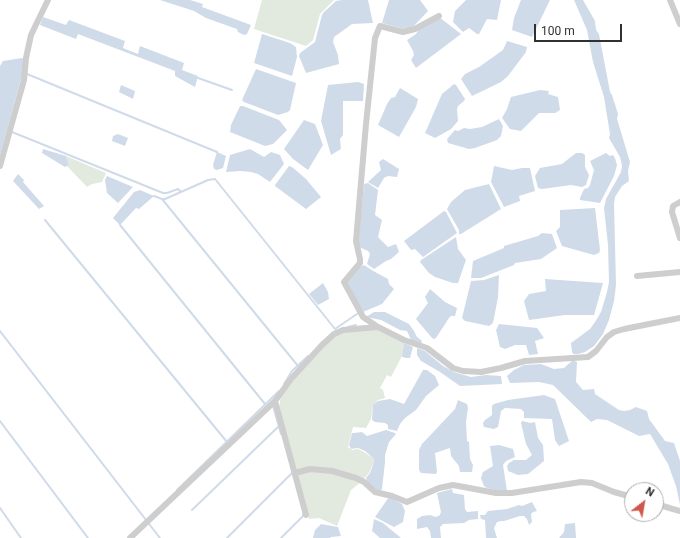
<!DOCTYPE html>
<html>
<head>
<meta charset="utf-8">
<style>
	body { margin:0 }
	#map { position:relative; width:680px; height:538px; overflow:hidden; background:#fff; font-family:Roboto,sans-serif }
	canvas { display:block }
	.north { position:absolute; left:624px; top:482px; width:40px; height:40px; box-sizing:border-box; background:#fff; border:1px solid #adadad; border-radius:50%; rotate:31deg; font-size:11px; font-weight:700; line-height:16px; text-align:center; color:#313131 }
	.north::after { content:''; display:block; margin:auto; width:14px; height:18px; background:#d0584a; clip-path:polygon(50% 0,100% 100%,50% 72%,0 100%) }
	.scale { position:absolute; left:534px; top:24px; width:88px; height:18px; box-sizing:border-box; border:2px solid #313131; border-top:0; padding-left:5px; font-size:12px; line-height:14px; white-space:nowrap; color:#313131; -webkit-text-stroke:3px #fff; paint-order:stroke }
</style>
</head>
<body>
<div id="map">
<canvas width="680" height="538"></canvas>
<div class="north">N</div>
<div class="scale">100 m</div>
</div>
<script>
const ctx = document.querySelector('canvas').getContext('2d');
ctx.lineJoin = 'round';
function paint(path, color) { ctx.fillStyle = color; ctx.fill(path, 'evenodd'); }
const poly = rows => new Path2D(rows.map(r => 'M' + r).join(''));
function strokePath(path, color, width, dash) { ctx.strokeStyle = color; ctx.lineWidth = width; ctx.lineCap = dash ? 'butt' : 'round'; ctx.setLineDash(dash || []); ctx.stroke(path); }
const green = poly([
	[262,0,334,0,320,14,313,40,306,46,254,29],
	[66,156,106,173,102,182,92,184,87,187,67,166,69,165],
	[374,328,404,343,403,354,391,377,387,375,380,388,383,390,385,398,378,400,373,405,371,419,366,428,353,427,348,447,352,450,358,449,364,452,374,459,373,464,369,473,363,480,332,470,296,472,279,408,281,395,323,346,341,332],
	[310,470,332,473,361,482,351,490,337,526,319,518,309,519,297,474]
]);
const water = poly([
	[160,0,190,0,203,4,202,7,251,25,247,34,244,35,238,32,237,29,206,18,194,11],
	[342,0,368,0,373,23,352,24,334,37,333,42,338,55,339,64,306,73,299,56,300,53,315,42,322,15,324,12,336,1],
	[389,0,420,0,428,11,413,27,404,29,382,23],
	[466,0,501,0,497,20,487,19,479,34,477,34,469,28,463,32,453,22,455,11],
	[521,0,550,0,532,37,512,30,514,18],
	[574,0,583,0,595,21,596,30,599,34,610,92,612,95,618,114,617,119,630,162,628,171,629,181,622,186,615,197,614,204,616,285,614,301,609,320,603,334,594,346,585,352,578,354,573,354,572,352,571,343,590,329,595,322,601,312,607,292,609,282,608,245,604,208,606,199,621,172,622,166,620,157,609,138,610,134,604,97,593,62,587,30],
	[43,17,66,25,69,20,125,41,123,48,138,54,140,46,184,63,182,70,198,76,195,87,175,76,175,71,78,34,76,39,40,25],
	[439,17,461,34,416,68,411,60,414,55,413,51,407,40,416,34,420,28],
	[262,34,290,43,296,47,297,57,292,76,254,63],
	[507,41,527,47,526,52,508,76,501,82,472,96,461,79,465,74,479,67,503,50],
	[22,58,23,59,23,72,0,155,0,66,3,61],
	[256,69,296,83,290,110,288,112,278,115,244,102,242,100],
	[358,82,364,84,363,101,343,101,343,135,340,139,341,149,331,155,321,121,328,85],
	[454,84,456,85,465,99,464,101,458,106,457,109,458,121,451,129,435,138,425,133,442,94],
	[121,85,135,91,133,99,119,92],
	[400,88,418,99,416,107,399,137,378,125,387,104,391,98,395,97],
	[540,90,549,91,548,94,558,97,560,110,555,113,539,113,521,131,510,129,502,118,507,109,511,97],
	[240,106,243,106,279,120,287,130,273,144,265,146,230,132,231,125],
	[499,119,503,126,501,136,497,140,475,148,469,149,448,143,447,139,455,130,458,131,464,128,470,129,482,127],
	[304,120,315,124,323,145,308,170,293,159,284,149],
	[118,134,128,138,125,146,112,141,113,136],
	[43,149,66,156,69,165,65,167,42,153],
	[250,149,264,157,271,152,280,155,284,164,270,182,258,174,251,172,241,171,226,172,230,155],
	[217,152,226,156,223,168,217,170,214,169,213,165],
	[576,153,582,153,585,155,585,167,589,175,586,185,582,187,571,185,542,189,538,188,535,176,540,168,562,164],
	[606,153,610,156,613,155,615,158,617,165,614,176,600,203,580,200,580,198,584,189,588,188,590,185,594,170,590,161],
	[383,159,399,169,397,177,388,176,384,178,378,188,368,182,381,170,379,162],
	[289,166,292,167,306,179,321,197,306,209,275,186,275,185],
	[494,166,512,170,522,168,530,168,535,191,519,196,520,201,504,207,491,182],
	[18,174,24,180,23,182,44,206,39,209,13,181],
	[107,176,133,187,118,203,107,193,105,180],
	[368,183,378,190,375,215,382,220,378,237,388,247,396,244,399,252,391,259,386,261,374,269,367,264,370,254,368,251,359,247,358,243,364,184],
	[489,184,501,209,461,234,459,234,459,230,447,209,451,202,465,190],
	[140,190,154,196,139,209,136,208,120,225,113,218,134,192],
	[595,208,600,250,599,253,594,255,562,246,556,231,560,227,560,210],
	[444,211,446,212,457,233,423,257,415,249,411,250,404,241],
	[542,233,552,234,557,248,541,259,515,263,514,265,481,278,471,278,473,261,504,248,504,246,538,236],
	[456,237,458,249,466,260,458,283,453,283,435,277,429,273,420,262,421,260],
	[364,265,375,272,388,279,389,284,394,289,382,304,363,312,347,284,347,281,358,268],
	[499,275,498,297,493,323,489,326,465,321,462,318,471,281,484,280],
	[545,279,603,283,594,315,565,315,529,320,524,301,529,294,546,291],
	[323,283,328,292,329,299,318,305,309,294],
	[430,289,445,302,457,308,455,316,451,316,449,318,436,338,434,339,432,338,416,319,428,303,425,297],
	[374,312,385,312,409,324,414,331,417,337,421,340,422,342,421,344,411,340,407,331,400,330,381,320,366,317],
	[499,324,537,328,544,338,535,341,538,354,529,355,526,345,515,345,505,349,500,347,496,330],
	[404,343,413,347,410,358,407,358,402,357],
	[417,348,425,351,443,366,454,372,471,377,486,375,501,376,502,384,460,386,440,372,421,361,417,355],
	[573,360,577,362,576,382,583,390,594,389,595,394,619,410,624,411,630,410,636,407,647,411,649,419,665,441,674,443,680,461,680,505,676,486,668,464,650,434,639,436,607,420,597,419,591,422,553,385,539,382,510,383,507,376,514,370,524,365,541,364,554,369,564,368],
	[423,370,427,370,435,376,439,385,426,396,416,410,405,418,400,424,397,431,388,429,388,425,385,423,375,422,372,420,373,405,378,401,390,399,404,404],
	[544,395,555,399,569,441,559,446,555,440,552,419,524,418,524,412,521,409,505,408,501,411,498,427,494,429,484,427,483,423,485,420,492,415,492,406,494,404,508,400],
	[458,400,467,404,468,408,466,422,467,441,469,442,470,459,473,465,472,472,460,472,459,466,451,456,450,448,435,453,437,472,436,474,421,473,419,470,419,450,422,444,455,409],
	[522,421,531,423,535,422,538,438,543,445,544,461,528,474,518,475,508,471,507,466,509,463,514,460,526,460,532,455,526,444,521,423],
	[386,430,395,433,396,434,389,442,385,455,385,462,382,489,380,491,374,488,367,482,366,478,370,473,373,465,374,459,365,451,358,448,351,449,349,445,352,433,354,433,362,432,367,436],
	[499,445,513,449,515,457,506,461,503,465,507,491,499,491,487,488,484,486,481,478,483,472,493,466,490,446],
	[452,489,453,493,464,495,465,509,467,512,478,511,478,519,469,520,464,523,443,524,440,527,441,538,431,538,430,531,427,527,417,529,417,519,422,516,430,515,436,517,440,515,441,512,437,493],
	[389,497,402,504,405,511,403,522,394,527,375,517],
	[532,502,537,511,533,512,531,514,532,522,529,525,527,519,524,516,520,516,504,521,501,521,497,522,494,528,497,538,486,538,485,520,481,519,480,515,485,515,488,511,507,509,519,505,522,506],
	[374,519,383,523,401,538,380,538,372,531],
	[575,523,576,538,559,538,564,532,565,524],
	[321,524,338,527,341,536,331,537,330,538,313,538,315,530]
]);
const stream = poly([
	[27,74,217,152],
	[198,78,232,90],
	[7,130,163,193,167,193,178,189,181,192],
	[154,196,162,199],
	[45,220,227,442],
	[120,225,265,404],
	[348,327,356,325],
	[335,329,357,314],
	[0,331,160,538],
	[298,366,162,199,165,199,208,180,215,179,335,329],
	[284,384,292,371,308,356],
	[273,406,281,434],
	[0,421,88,538],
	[177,490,279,391],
	[0,508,21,538],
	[192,510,279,426],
	[227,538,292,473],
	[281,538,303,516,303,514]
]);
const minor = poly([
	[670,0,680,24],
	[0,166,24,80,26,58,31,35,48,0],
	[680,202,673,206,672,212,680,238],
	[637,276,680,272],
	[378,327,363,317,344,282,360,263,360,259,356,241,366,124,375,38,380,26,403,32,415,29,439,16],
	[275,401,291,379,322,345,334,334,343,330,378,327,404,340,427,348,453,368,463,371,481,372,501,368,525,361,588,357,596,351,607,337,614,332,624,329,680,318],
	[295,473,310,469,332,471,356,478,364,482,375,492,392,496,407,502,439,488,453,485,496,493,512,493,581,482,592,483,614,492,632,497],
	[656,504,680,511],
	[130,538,275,401,306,515]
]);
paint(green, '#e2e9de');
paint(water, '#d0dbe9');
strokePath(stream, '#d0dbe9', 2);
strokePath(minor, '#cecece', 6);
</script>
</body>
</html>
